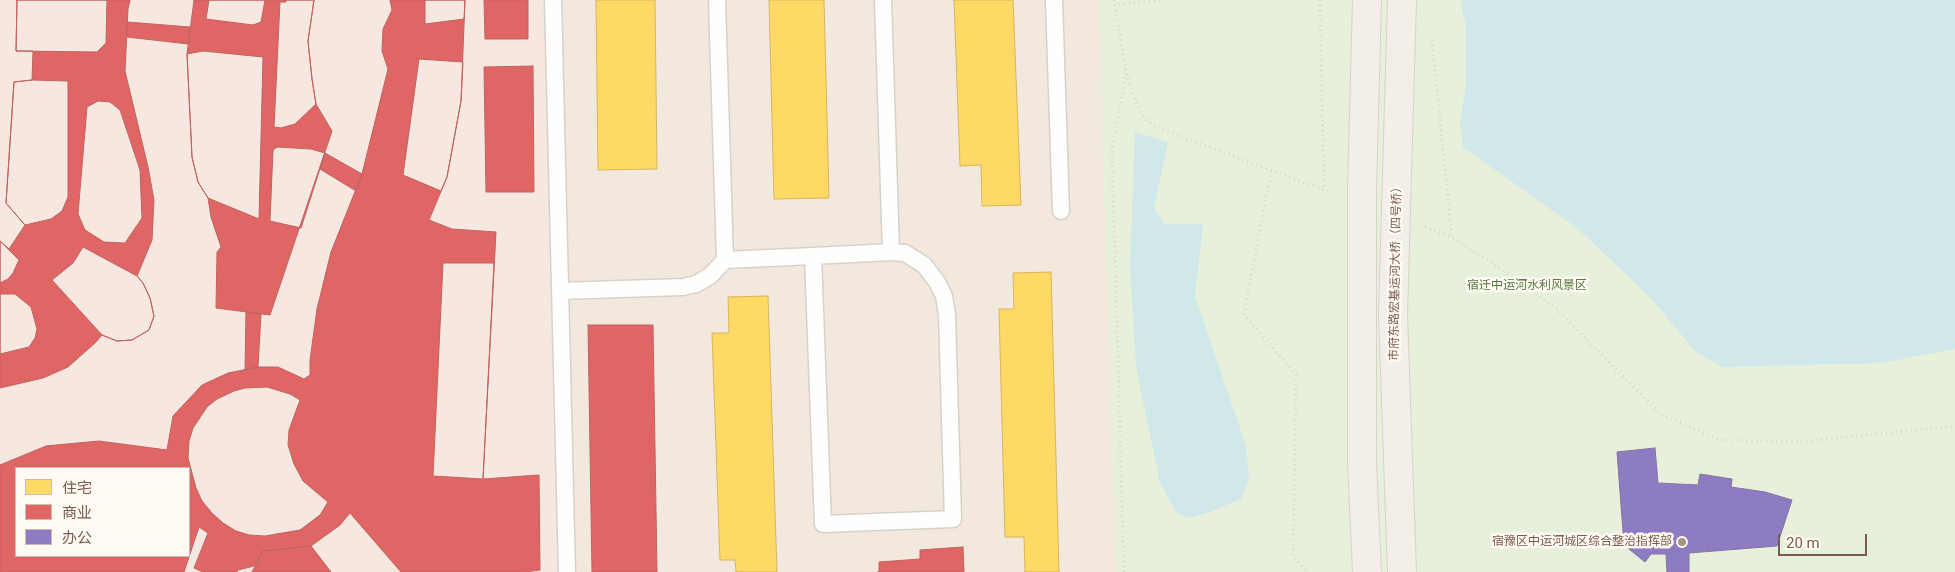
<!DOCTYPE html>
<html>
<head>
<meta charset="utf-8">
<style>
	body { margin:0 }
	#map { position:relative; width:1955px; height:572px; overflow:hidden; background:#f9f5f0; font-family:Roboto,"Noto Sans SC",sans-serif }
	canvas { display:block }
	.legend { position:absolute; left:15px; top:467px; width:175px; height:90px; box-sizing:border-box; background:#fffaf3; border:1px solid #cabbb1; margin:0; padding:6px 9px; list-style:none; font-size:15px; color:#7a5c4d }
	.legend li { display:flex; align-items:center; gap:10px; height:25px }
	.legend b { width:25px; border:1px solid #cabbb1 }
	.scale { position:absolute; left:1778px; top:534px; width:89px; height:22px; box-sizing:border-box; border:2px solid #7a5c4d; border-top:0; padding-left:6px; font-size:15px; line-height:18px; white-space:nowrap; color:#7a5c4d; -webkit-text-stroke:4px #fffaf3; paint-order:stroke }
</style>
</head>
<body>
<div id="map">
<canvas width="1955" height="572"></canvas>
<ul class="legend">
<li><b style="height:14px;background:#ffd966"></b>住宅</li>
<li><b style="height:14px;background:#e06666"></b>商业</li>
<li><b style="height:14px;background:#8e7cc3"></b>办公</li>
</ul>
<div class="scale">20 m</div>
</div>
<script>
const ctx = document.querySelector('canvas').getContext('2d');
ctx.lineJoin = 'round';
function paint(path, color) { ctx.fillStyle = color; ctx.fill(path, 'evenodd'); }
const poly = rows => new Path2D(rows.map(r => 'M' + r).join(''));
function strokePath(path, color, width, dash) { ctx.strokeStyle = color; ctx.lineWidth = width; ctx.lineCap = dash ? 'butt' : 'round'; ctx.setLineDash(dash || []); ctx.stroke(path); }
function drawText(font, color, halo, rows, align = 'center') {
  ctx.font = font + ' Roboto,"Noto Sans SC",sans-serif'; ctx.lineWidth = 5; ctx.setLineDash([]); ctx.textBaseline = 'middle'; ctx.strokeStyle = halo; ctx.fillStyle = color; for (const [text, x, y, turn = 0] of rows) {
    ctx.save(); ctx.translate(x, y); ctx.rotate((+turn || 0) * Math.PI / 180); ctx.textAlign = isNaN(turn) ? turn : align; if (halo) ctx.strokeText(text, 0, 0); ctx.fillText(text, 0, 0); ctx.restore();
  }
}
const residential = poly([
	[548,0,1099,0,1116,572,562,572]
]);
const commercial = poly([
	[0,0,548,0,562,572,0,572],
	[16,468,189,468,189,556,16,556]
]);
const green = poly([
	[1099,0,1955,0,1955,572,1116,572]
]);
const water = poly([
	[1460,0,1955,0,1955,349,1882,363,1723,367,1696,352,1650,297,1577,228,1463,147,1460,123,1466,85,1466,26],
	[1135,132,1168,142,1154,208,1165,224,1203,224,1195,296,1246,446,1249,479,1241,499,1210,512,1187,518,1176,512,1160,483,1136,367,1130,265]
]);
const homes = poly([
	[596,0,655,0,657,169,598,170,596,0],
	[769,0,824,0,829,198,774,199,769,0],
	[954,0,1013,0,1021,205,982,206,981,165,960,166,954,0],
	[1051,272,1059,572,1025,572,1024,537,1005,537,999,309,1014,309,1013,273,1051,272],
	[768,296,777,572,736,572,735,560,720,560,712,333,729,333,728,297,768,296]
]);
const shops = poly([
	[17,0,130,0,128,9,125,71,148,167,154,200,152,240,137,276,143,283,150,298,154,316,149,330,132,340,117,341,102,335,95,343,68,367,43,378,0,388,0,241,9,249,25,225,6,203,14,82,32,80,33,51,16,51,17,0],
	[17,0,107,0,106,43,97,52,16,51,17,0],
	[194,0,314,0,308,41,312,79,316,104,332,131,270,315,216,308,217,252,221,247,211,217,208,198,198,182,192,157,187,54,194,0],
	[209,0,265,0,261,22,253,25,206,19,209,0],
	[286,0,314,0,308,41,312,79,316,104,295,124,281,128,274,127,280,2,286,2,286,0],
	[390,0,465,0,461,101,447,177,429,220,452,229,496,232,483,479,539,475,540,570,525,572,401,572,350,513,340,525,311,546,263,551,254,566,238,570,237,572,203,572,194,568,208,533,199,527,184,572,0,572,0,465,46,446,99,441,167,450,173,416,202,385,228,373,258,367,278,367,304,379,310,375,310,360,317,309,331,252,362,174,388,69,382,51,383,29,392,10,390,0],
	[267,387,290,394,300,400,289,430,288,445,294,464,303,481,328,502,320,515,300,530,265,536,249,535,236,531,223,523,212,513,202,501,196,488,188,458,189,441,193,428,207,407,217,399,234,391,245,388,267,387],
	[16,468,189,468,189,556,16,556,16,468],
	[425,0,465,0,464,19,425,24,425,0],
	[484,0,528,0,528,39,485,39,484,0],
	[127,22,190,27,188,44,127,37,127,22],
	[203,51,263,57,259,219,208,198,198,182,192,157,187,54,203,51],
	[419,59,463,62,461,101,447,177,441,191,403,175,419,59],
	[533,66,534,192,486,192,484,67,533,66],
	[32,80,68,81,68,197,62,211,51,219,25,225,6,203,14,82,32,80],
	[98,101,110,102,120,110,140,170,142,218,125,243,104,242,85,230,78,214,87,107,98,101],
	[277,147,311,149,325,153,301,228,270,221,273,150,277,147],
	[325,153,362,174,356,191,320,169,325,153],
	[0,241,19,260,13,273,8,279,0,283,0,241],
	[83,247,137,276,143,283,150,298,154,316,149,330,132,340,117,341,102,335,52,280,73,263,83,247],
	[443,263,494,263,483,479,433,476,443,263],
	[0,294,15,294,31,307,37,329,35,338,29,347,0,354,0,294],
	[246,312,261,314,258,367,245,370,246,312],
	[588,325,653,325,657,572,592,572,588,325],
	[311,546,331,572,252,572,263,551,311,546],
	[963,547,964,572,877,572,879,572,879,562,920,559,920,550,963,547]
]);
const offices = poly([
	[1655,448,1658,483,1698,485,1700,474,1732,479,1731,487,1765,492,1792,500,1777,546,1689,553,1689,572,1667,572,1666,554,1651,554,1645,562,1624,545,1617,452,1655,448]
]);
const path = poly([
	[1114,0,1126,73,1134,97,1143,117,1156,127,1332,193],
	[1320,0,1324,190],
	[1114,5,1160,0],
	[1432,40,1452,237],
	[1271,171,1244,314,1296,375,1293,557,1309,572],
	[1425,227,1452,237,1501,269,1557,309,1659,413,1720,440,1798,442,1955,426],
	[1124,572,1112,150,1126,74]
]);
const service = poly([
	[553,0,567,572],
	[717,0,725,260,813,256,891,252,905,253,924,265,937,282,944,296,947,315,953,519,823,524,813,256],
	[883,0,891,252],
	[1054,0,1061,211],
	[560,291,683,287,696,284,710,276,725,260]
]);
const primaryBridge = poly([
	[1402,0,1393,314,1402,572],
	[1367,572,1362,462,1362,189,1367,0]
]);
const markers = [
	[1682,542,5,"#a69286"]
];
const streetNames = [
	["市府东路宏基运河大桥（四号桥）",1396,271,-89]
];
const parkNames = [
	["宿迁中运河水利风景区",1527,286]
];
const poiNames = [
	["宿豫区中运河城区综合整治指挥部",1672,542]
];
paint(residential, '#f2e8de');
paint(commercial, '#f6e8e1');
paint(green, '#e7f0db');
paint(water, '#d0e8ea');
paint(homes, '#ffd966');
strokePath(homes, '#d7b45e', 1);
paint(shops, '#e06666');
strokePath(shops, '#c1635e', 1);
paint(offices, '#8e7cc3');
strokePath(offices, '#8872a0', 1);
strokePath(service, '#d7d1cb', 19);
strokePath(path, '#dcd5d0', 3, [1, 4]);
strokePath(service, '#fefefd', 16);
strokePath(primaryBridge, '#dad1cc', 30, []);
strokePath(primaryBridge, '#f3eee8', 28);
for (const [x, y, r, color] of markers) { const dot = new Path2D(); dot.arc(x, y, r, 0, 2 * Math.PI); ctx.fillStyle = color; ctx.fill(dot); strokePath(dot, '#fffaf3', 2); }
drawText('12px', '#7a5c4d', '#fffaf3', streetNames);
drawText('12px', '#537a41', '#fffaf3', parkNames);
drawText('12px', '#7a5c4d', '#fffaf3', poiNames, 'right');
</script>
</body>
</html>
